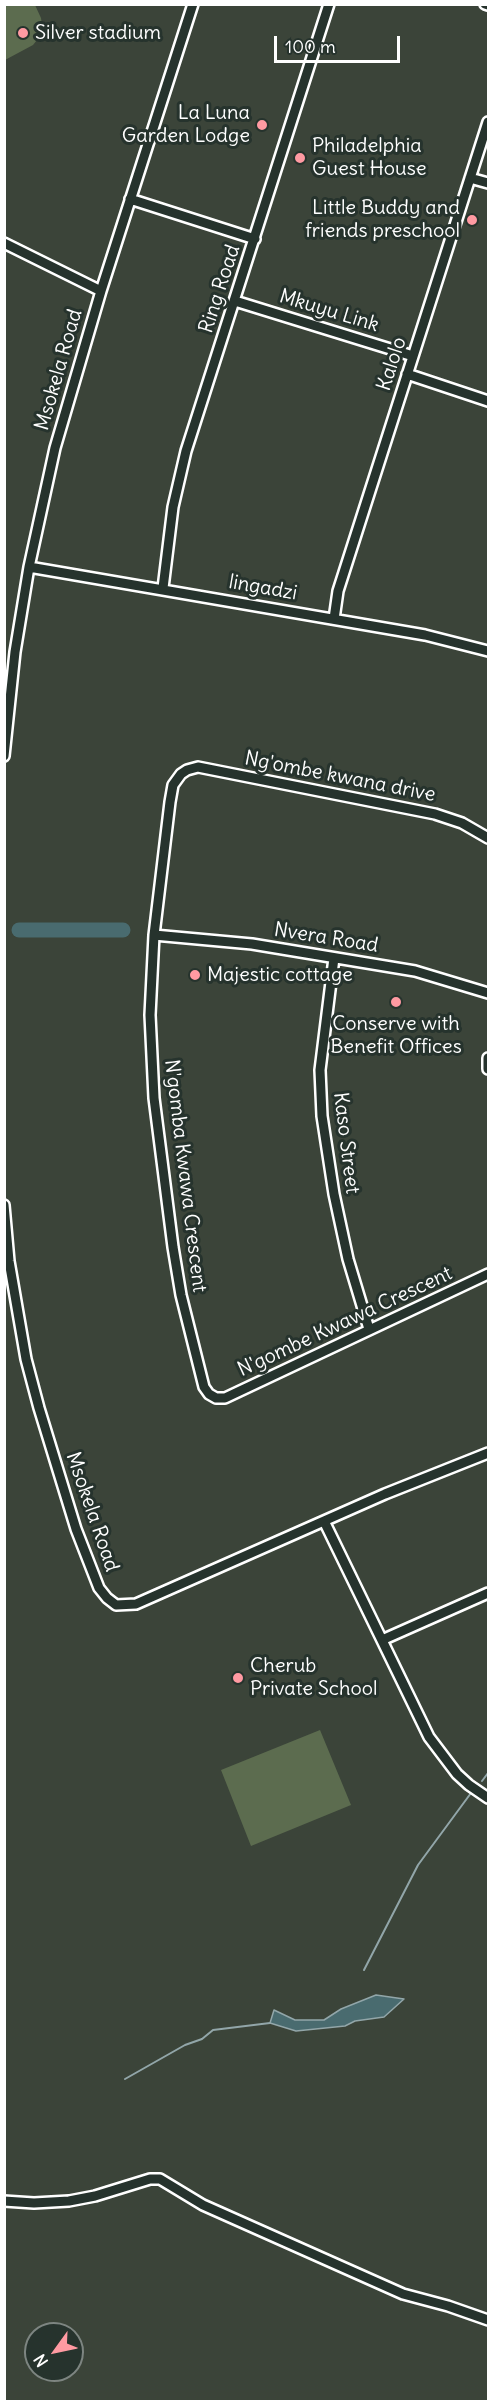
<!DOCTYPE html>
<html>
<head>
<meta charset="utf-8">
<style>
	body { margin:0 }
	#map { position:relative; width:493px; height:2406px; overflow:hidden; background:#3b4439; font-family:Delius,sans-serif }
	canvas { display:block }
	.frame { position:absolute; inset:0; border:6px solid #fff; pointer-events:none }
	.north { position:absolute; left:24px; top:2322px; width:60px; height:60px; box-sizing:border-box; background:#26332d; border:2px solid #7d8581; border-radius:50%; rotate:237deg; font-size:16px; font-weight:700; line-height:24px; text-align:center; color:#fff }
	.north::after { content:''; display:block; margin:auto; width:21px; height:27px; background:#ff9aa2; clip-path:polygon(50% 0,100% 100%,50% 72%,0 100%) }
	.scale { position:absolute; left:274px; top:36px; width:126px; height:27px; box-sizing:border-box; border:3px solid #fff; border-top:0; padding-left:8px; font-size:18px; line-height:21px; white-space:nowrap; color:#fff; -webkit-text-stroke:4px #26332d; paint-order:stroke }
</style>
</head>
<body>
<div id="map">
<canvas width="493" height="2406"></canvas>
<div class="frame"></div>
<div class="north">N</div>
<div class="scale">100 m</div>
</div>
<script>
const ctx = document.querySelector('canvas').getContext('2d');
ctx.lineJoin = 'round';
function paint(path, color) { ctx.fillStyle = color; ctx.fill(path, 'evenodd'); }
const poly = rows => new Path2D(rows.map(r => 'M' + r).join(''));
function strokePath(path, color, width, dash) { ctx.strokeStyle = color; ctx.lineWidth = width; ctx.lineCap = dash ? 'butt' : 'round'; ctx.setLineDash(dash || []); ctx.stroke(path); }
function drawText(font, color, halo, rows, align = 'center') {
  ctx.font = font + ' Delius,sans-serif'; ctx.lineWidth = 6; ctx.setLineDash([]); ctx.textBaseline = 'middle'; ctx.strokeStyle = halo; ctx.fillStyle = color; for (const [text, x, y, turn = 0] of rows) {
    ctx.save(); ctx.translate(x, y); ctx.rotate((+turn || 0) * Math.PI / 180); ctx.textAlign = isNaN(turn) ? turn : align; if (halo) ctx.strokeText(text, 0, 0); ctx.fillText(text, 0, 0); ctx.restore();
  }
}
const green = poly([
	[4,5,35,5,41,18,42,26,41,35,33,45,5,60],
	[320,1730,351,1805,251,1846,221,1770]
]);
const water = poly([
	[376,1995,404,1999,384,2017,355,2021,345,2026,296,2031,270,2023,274,2010,295,2020,324,2020,341,2009,376,1995]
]);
const stream = poly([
	[482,1781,488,1773],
	[364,1970,418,1865,471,1793],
	[125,2079,185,2045,202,2039,213,2030,270,2023]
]);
const river = poly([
	[19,930,123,930]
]);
const minor = poly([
	[485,4,488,5],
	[470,178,488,183],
	[130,199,255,239],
	[4,243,101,291],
	[235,301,413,356],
	[407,374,488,401],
	[29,567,425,635,488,651],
	[163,588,173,507,186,451,329,4],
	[334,619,338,591,488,122],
	[4,756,15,652,29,567,55,448,101,291,193,4],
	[488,838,462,823,435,814,198,767,187,770,181,774,173,785,170,802,154,935,150,1015,154,1098,173,1247,181,1295,204,1387,209,1394,216,1398,225,1398,488,1274],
	[154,935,252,944,415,971,488,993],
	[334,958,320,1070,322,1116,334,1194,348,1259,369,1329],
	[488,1058,488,1069],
	[4,1205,9,1261,26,1359,39,1408,76,1529,99,1588,107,1598,116,1605,136,1604,385,1494,488,1453],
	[324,1521,429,1737,457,1774,469,1785,488,1798],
	[382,1640,488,1593],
	[4,2201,34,2203,69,2201,95,2196,150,2179,160,2179,203,2205,403,2294,448,2306,488,2320]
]);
const markers = [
	[23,33,6,"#ff9aa2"],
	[262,125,6,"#ff9aa2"],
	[300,158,6,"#ff9aa2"],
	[472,220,6,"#ff9aa2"],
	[195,975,6,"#ff9aa2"],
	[396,1002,6,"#ff9aa2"],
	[238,1678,6,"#ff9aa2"]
];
const poiNames = [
	["Silver stadium",35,33],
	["La Luna",250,113,"right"],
	["Garden Lodge",250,136,"right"],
	["Philadelphia",312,146],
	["Guest House",312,169],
	["Little Buddy and",460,208,"right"],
	["friends preschool",460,231,"right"],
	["Majestic cottage",207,975],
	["Conserve with",396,1024,"center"],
	["Benefit Offices",396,1047,"center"],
	["Cherub",250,1666],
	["Private School",250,1689]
];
const streetNames = [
	["Ring Road",220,289,-72],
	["Mkuyu Link",329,311,17],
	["Kalolo",392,364,-72],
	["Msokela Road",59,370,-74],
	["lingadzi",263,588,10],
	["Ng'ombe kwana drive",340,777,11],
	["Nvera Road",326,938,9],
	["Kaso Street",346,1143,83],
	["N'gomba Kwawa Crescent",185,1176,83],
	["N'gombe Kwawa Crescent",345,1322,-25],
	["Msokela Road",92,1512,71]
];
paint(green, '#5c6c4f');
paint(water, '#496b6f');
strokePath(water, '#92a6a9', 1.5);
strokePath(stream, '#92a6a9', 2);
strokePath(river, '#496b6f', 15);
strokePath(minor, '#fff', 14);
strokePath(minor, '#26332d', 9);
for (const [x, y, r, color] of markers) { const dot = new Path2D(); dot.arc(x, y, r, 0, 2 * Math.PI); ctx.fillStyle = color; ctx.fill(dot); strokePath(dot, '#26332d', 2); }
drawText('20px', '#fff', '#26332d', poiNames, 'left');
drawText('20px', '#fff', '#26332d', streetNames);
</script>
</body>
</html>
